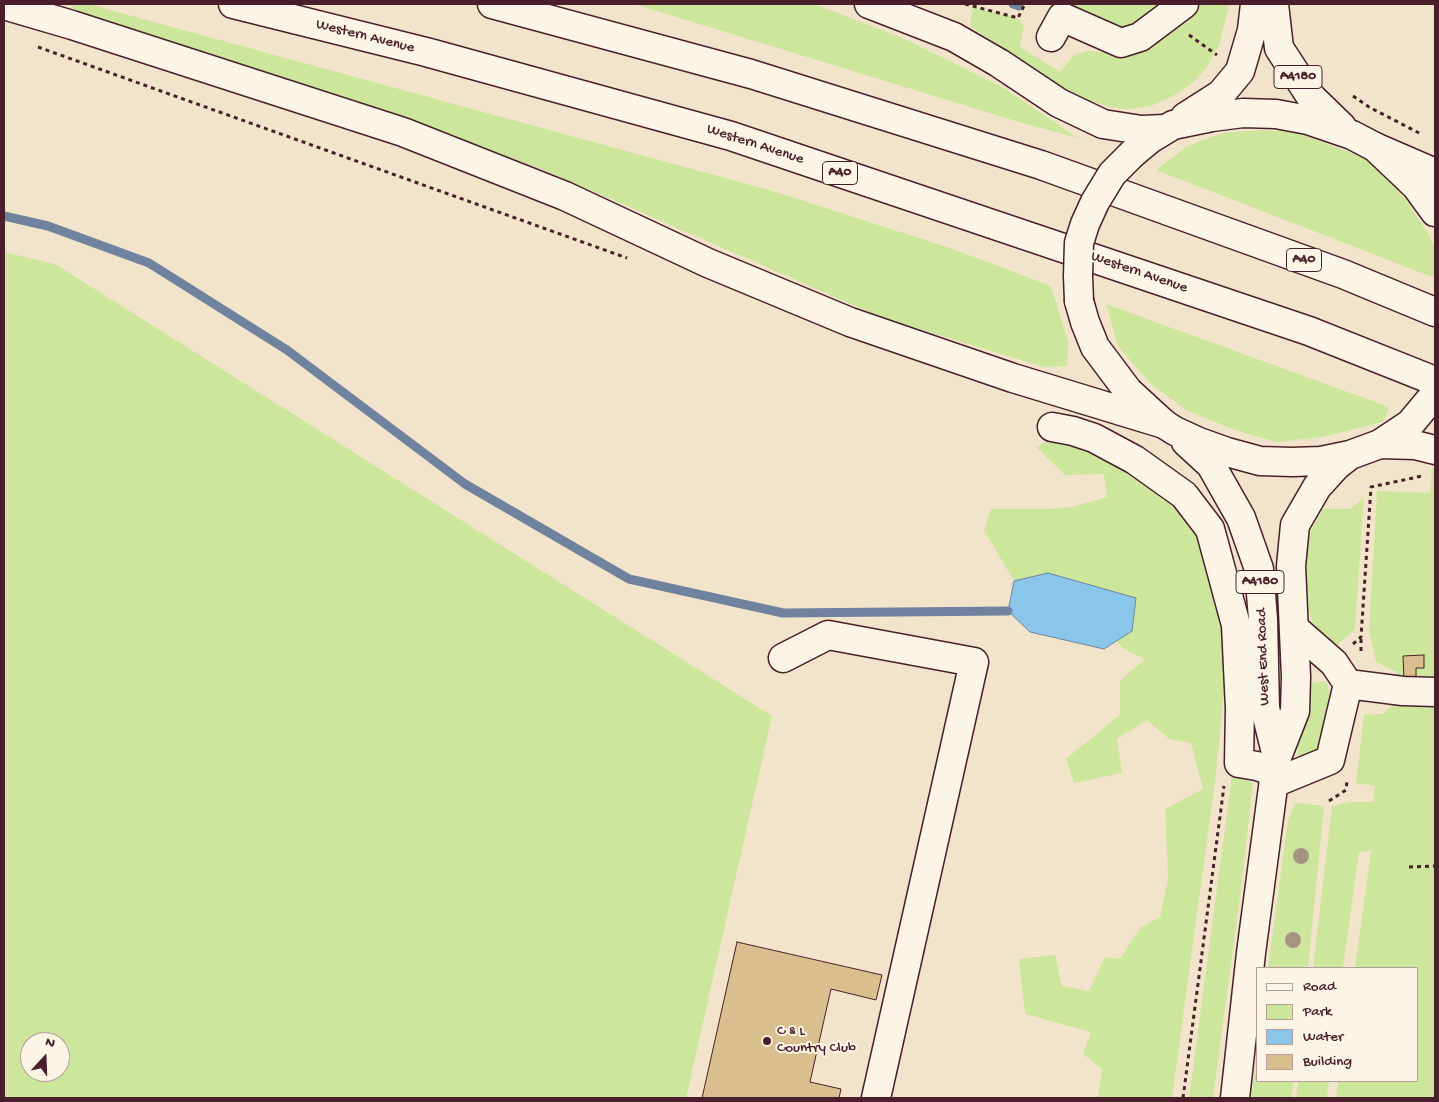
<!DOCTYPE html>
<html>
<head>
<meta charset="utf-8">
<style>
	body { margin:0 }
	#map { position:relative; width:1439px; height:1102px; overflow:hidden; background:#f2e4cb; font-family:"Gochi Hand",sans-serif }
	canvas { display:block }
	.frame { position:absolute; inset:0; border:5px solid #4a1f2b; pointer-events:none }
	.legend { position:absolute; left:1256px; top:967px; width:162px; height:115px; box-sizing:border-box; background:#fcf5e5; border:1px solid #b59f9b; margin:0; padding:6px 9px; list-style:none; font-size:15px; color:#4a1f2b }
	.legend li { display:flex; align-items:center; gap:10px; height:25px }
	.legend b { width:25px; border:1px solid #b59f9b }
	.north { position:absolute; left:20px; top:1032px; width:50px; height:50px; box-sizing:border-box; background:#fcf5e5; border:1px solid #b59f9b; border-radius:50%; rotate:20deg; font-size:14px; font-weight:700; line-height:20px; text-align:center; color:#4a1f2b }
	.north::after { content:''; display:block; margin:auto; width:18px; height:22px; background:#4a1f2b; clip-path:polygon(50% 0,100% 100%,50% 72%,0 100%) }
</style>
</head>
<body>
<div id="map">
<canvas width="1439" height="1102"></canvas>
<div class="frame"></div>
<ul class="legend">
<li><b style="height:6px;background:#fcf5e5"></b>Road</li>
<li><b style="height:14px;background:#cce69c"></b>Park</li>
<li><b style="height:14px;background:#8ac6ea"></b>Water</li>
<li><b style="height:14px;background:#d9be8e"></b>Building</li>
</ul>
<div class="north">N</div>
</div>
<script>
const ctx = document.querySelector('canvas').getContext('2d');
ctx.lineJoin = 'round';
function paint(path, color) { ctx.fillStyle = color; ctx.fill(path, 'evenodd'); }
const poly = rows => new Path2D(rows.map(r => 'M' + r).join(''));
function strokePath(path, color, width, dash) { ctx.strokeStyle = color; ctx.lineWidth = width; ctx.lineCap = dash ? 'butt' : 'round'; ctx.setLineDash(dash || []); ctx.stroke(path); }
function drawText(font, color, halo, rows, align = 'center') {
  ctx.font = font + ' "Gochi Hand",sans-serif'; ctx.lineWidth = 4; ctx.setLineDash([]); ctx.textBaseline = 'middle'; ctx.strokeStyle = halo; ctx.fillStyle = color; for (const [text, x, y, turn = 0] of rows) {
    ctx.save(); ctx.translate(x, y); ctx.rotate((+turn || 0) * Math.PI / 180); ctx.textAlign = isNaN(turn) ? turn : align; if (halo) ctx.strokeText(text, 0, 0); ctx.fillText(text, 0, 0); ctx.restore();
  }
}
const green = poly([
	[70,4,88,4,776,192,953,249,1051,286,1068,342,1067,366,1044,367,883,318,549,172,415,123,79,17],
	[634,4,814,4,900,37,1004,88,1078,138,1019,122],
	[1056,4,1168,4,1126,31],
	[1202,4,1229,4,1219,45,1206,68,1193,83,1173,96,1151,106,1128,109,1109,107,1085,99,1061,87,970,26,973,7,1018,18,1024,26,1020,47,1060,72,1075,54,1089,51,1126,54,1140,52,1189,21],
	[1261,130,1295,132,1373,161,1405,199,1429,235,1435,249,1435,278,1156,170,1187,146,1223,133],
	[4,252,55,264,772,716,686,1098,4,1098],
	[30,1042,60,1042,60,1072,30,1072],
	[1106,304,1389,407,1383,422,1322,437,1276,442,1232,429,1186,410,1151,384,1118,346],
	[1060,434,1122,457,1204,533,1228,650,1216,774,1172,1098,1098,1098,1102,1069,1083,1054,1091,1032,1025,1014,1019,959,1055,955,1062,986,1089,991,1105,957,1120,959,1140,928,1160,917,1168,879,1165,809,1203,789,1191,743,1169,739,1147,720,1117,739,1122,773,1074,783,1066,759,1120,715,1120,681,1145,659,1125,650,1116,641,1132,631,1048,573,1014,581,984,530,991,509,1049,509,1072,507,1107,497,1104,474,1065,475,1036,447],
	[1432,468,1435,469,1435,1098,1336,1098,1338,1081,1418,1081,1418,968,1355,968,1371,851,1359,852,1343,968,1313,968,1332,806,1351,802,1373,802,1375,786,1356,783,1364,715,1383,714,1392,705,1397,672,1376,662,1369,630,1377,491,1430,493],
	[1364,497,1355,629,1334,648,1321,635,1311,620,1305,594,1304,566,1305,541,1323,509,1351,509],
	[1326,681,1335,710,1322,745,1308,755,1297,755,1305,684],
	[1232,775,1253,782,1242,882,1213,1098,1189,1098],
	[1295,803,1324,806,1308,968,1268,968,1288,820],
	[1258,1047,1258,1081,1294,1081,1291,1098,1251,1098],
	[1298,1081,1329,1081,1327,1098,1296,1098]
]);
const water = poly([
	[1048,573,1136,598,1132,631,1104,649,1030,632,1008,611,1014,581,1048,573]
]);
const stream = poly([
	[1013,4,1019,6],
	[4,216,48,226,149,263,287,350,465,484,629,579,783,613,1008,611]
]);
const building = poly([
	[1424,655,1424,668,1416,668,1416,677,1404,678,1403,656,1424,655],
	[737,942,882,975,876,1000,831,989,810,1082,841,1089,839,1098,702,1098,737,942]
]);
const path = poly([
	[965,4,1018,18,1025,4],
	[1189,35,1217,55],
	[38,47,627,258],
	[1353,96,1369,107,1419,133],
	[1353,644,1361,637,1371,487,1422,476],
	[1361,651,1361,637],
	[1329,801,1346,790,1347,781],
	[1409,867,1435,866],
	[1183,1098,1224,786]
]);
const minor = poly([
	[1051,37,1062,17,1121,43,1140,37,1184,4],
	[1052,427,1073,431,1094,438,1135,460,1184,495,1210,529,1236,625,1240,709,1239,763,1257,766,1275,772],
	[783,658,828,635,974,662,876,1098],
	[1348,684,1403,691,1435,692],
	[1274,783,1330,760,1348,684,1334,663,1294,628]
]);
const major = poly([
	[1274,4,1279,48,1311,97,1342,127],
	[1185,117,1221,94,1240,71,1252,30,1255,4],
	[1132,154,1150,139,1173,125,1212,117,1243,113,1276,114,1308,120,1352,135,1375,147,1416,186,1435,212],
	[1079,301,1085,322,1095,347,1128,391,1164,424,1175,431,1199,442,1227,452,1260,461,1292,462,1321,461,1350,455,1380,444,1410,424,1435,394],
	[1186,442,1211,465,1241,518,1259,569,1263,619,1265,708,1277,757],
	[1235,1098,1251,953,1275,772,1277,757,1295,711,1296,677,1291,566,1295,525,1317,487,1336,466,1350,455]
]);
const highway = poly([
	[233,4,426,52,731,136,1309,331,1435,381],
	[492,4,751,74,1041,165,1343,274,1435,312],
	[869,4,954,37,999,63,1059,103,1103,124,1141,130,1165,129],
	[4,5,72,25,403,132,565,196,708,263,850,322,1013,378,1164,424],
	[1375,147,1435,173],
	[1380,444,1415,445,1435,450]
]);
const majorBridge = poly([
	[1079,301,1078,276,1079,243,1085,224,1095,202,1112,174,1132,154]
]);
const trees = [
	[1301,856],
	[1293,940]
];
const markers = [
	[767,1041,5,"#4a1f2b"]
];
const shields = [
	[1298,77,48],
	[840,173,35],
	[1304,260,35],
	[1260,582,48]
];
const shieldNames = [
	["A4180",1298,77],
	["A40",840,173],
	["A40",1304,260],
	["A4180",1260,582]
];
const streetNames = [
	["Western Avenue",365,37,14],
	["Western Avenue",755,145,18],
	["Western Avenue",1139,273,19],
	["West End Road",1264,657,-92]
];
const poiNames = [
	["C & L",777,1032],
	["Country Club",777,1049]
];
paint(green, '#cce69c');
paint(water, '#8ac6ea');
strokePath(water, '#70839e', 1);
strokePath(stream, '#70839e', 9);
paint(building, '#d9be8e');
strokePath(building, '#4a1f2b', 1);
strokePath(minor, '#4a1f2b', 31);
strokePath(major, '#4a1f2b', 31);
strokePath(highway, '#4a1f2b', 31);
strokePath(path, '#4a1f2b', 3, [4, 4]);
strokePath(minor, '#fcf5e5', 28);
strokePath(major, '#fcf5e5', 28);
strokePath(highway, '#fcf5e5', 28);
strokePath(majorBridge, '#4a1f2b', 31, []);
strokePath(majorBridge, '#fcf5e5', 28);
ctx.fillStyle = '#a79382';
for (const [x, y] of trees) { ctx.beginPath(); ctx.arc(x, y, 8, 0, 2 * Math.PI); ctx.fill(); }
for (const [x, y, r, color] of markers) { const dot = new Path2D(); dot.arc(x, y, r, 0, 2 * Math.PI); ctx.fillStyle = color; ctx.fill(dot); strokePath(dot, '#fcf5e5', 2); }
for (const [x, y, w] of shields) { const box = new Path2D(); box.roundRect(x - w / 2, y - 11.5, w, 23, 4); ctx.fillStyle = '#fcf5e5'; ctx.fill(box); strokePath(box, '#4a1f2b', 1); }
drawText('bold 14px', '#4a1f2b', null, shieldNames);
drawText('15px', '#4a1f2b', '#fcf5e5', streetNames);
drawText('15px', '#4a1f2b', '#fcf5e5', poiNames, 'left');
</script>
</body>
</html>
